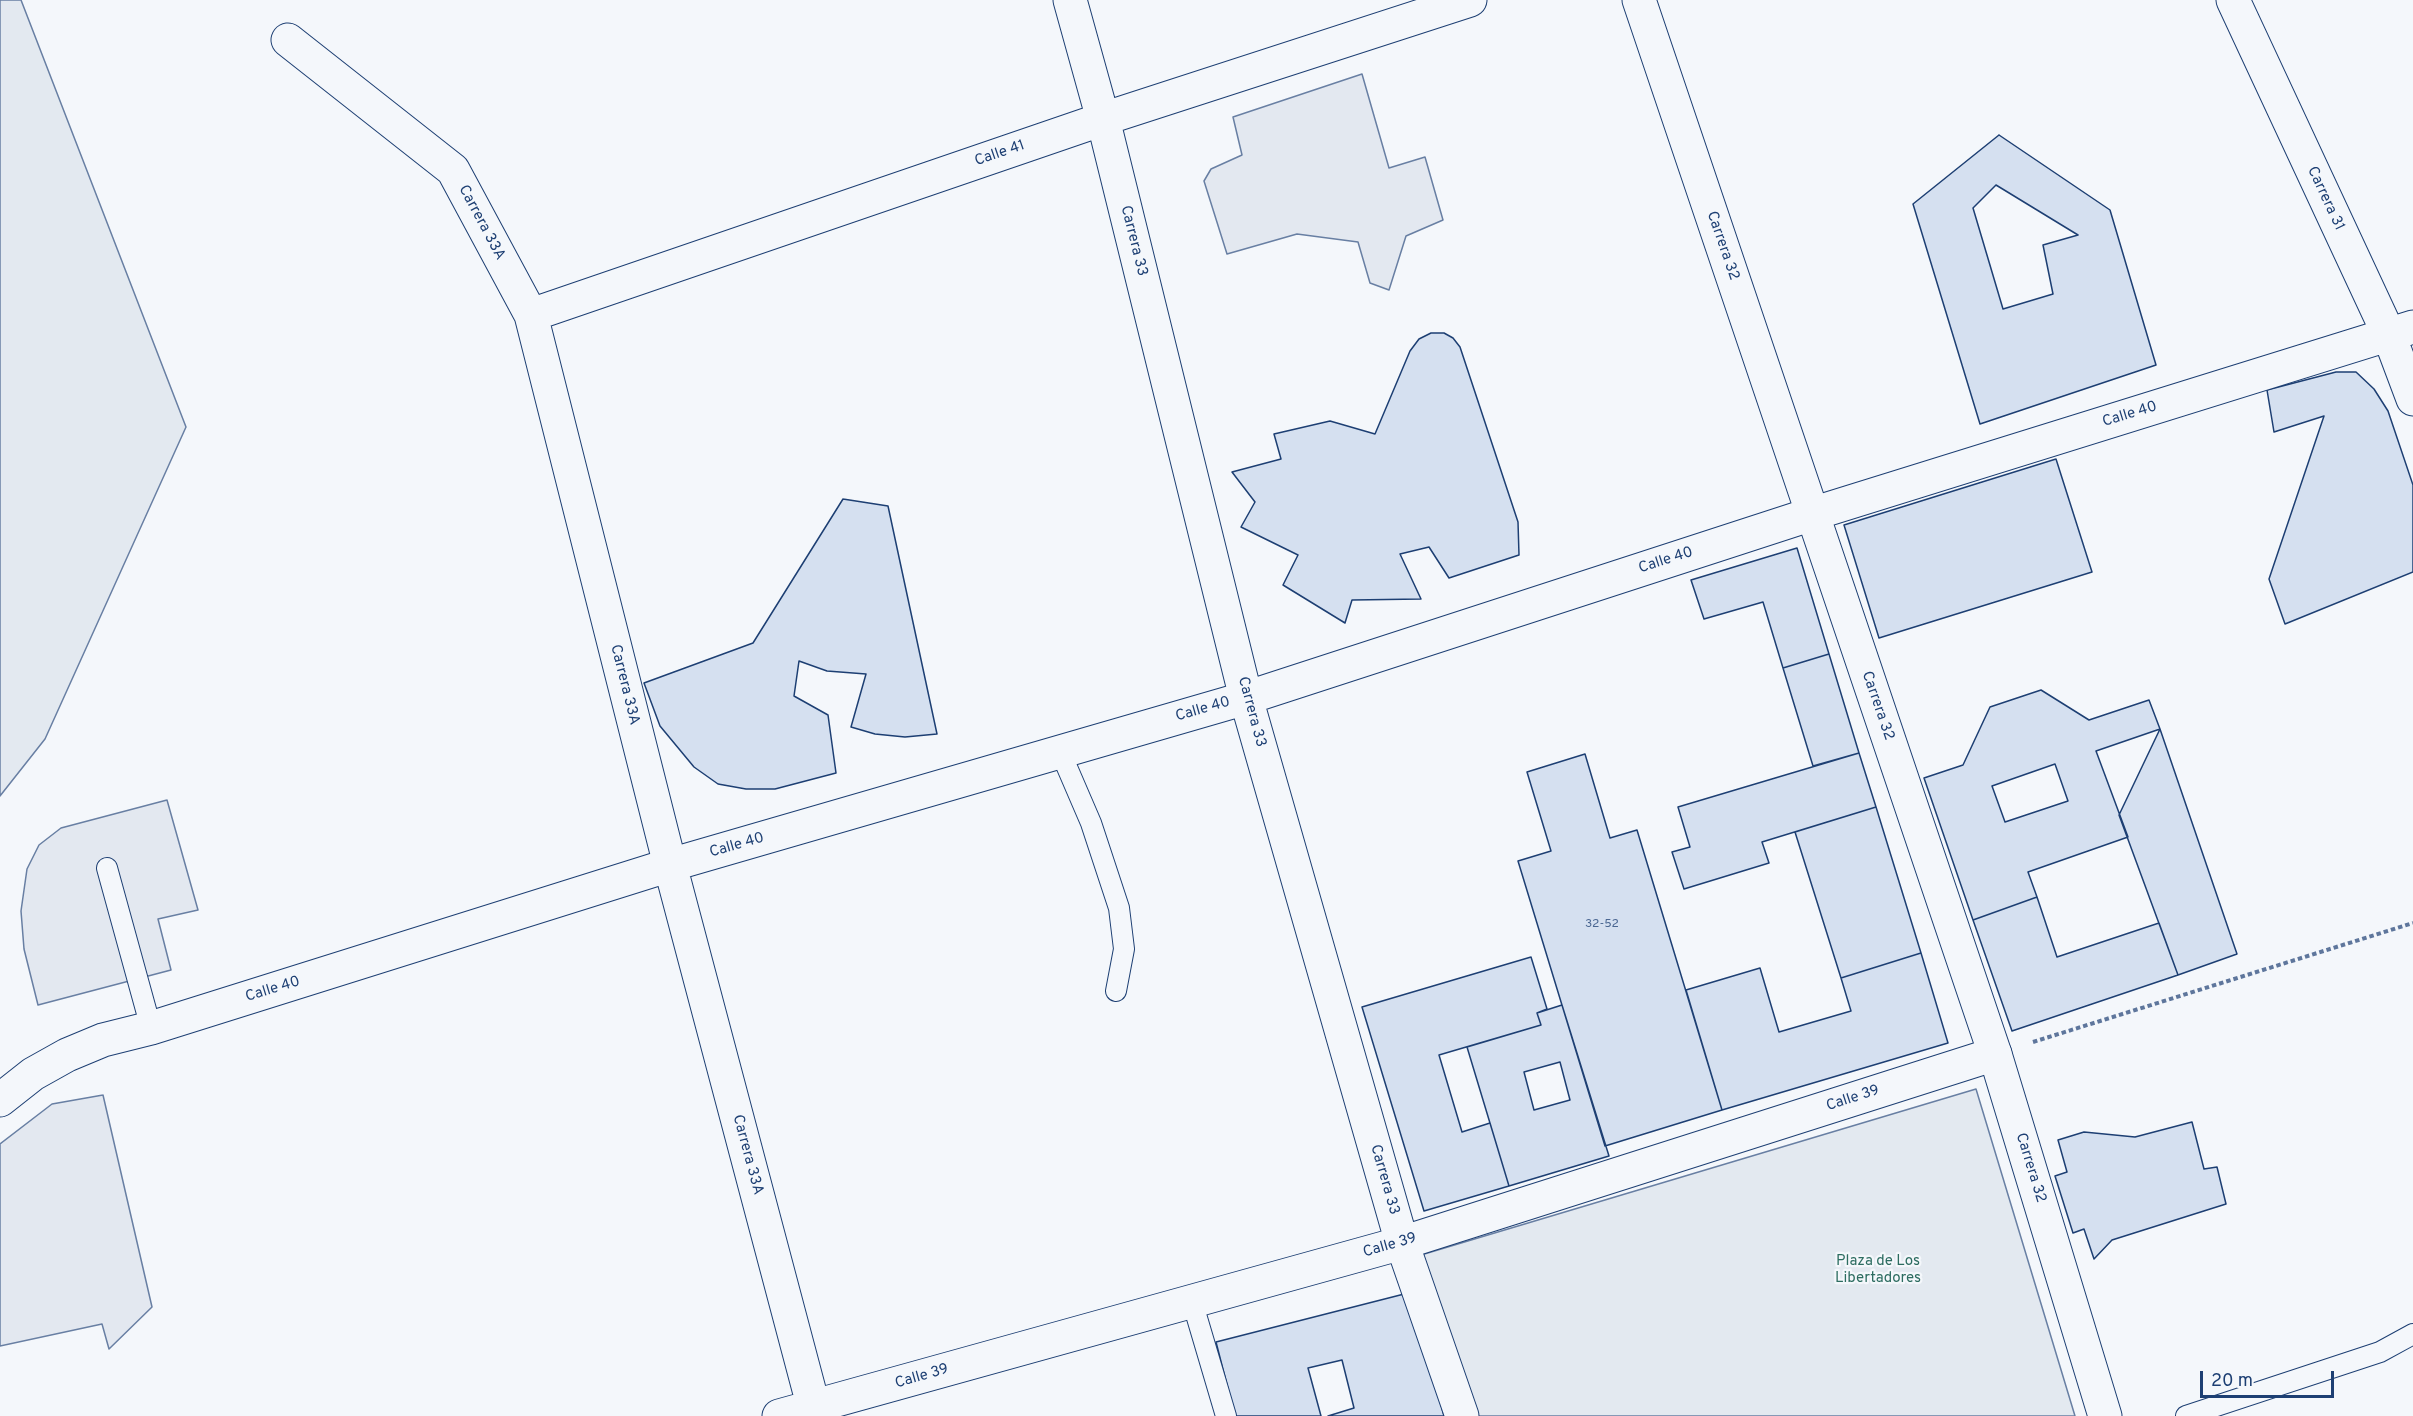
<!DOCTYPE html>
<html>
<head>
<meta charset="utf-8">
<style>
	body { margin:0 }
	#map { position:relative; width:2413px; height:1416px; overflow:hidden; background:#f4f7fb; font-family:Overpass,sans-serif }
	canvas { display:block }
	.scale { position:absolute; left:2200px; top:1371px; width:134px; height:27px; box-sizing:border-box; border:3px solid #1d3f73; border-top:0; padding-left:8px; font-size:18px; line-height:21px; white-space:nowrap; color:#1d3f73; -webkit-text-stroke:4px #f4f7fb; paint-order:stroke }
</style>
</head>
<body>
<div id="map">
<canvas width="2413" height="1416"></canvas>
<div class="scale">20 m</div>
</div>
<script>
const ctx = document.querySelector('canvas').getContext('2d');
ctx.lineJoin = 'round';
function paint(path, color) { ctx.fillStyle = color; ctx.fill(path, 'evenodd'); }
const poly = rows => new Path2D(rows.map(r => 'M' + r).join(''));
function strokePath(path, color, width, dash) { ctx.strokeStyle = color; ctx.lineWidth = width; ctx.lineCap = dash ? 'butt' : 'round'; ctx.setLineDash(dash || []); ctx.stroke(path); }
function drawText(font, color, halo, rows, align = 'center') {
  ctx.font = font + ' Overpass,sans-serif'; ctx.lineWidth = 4.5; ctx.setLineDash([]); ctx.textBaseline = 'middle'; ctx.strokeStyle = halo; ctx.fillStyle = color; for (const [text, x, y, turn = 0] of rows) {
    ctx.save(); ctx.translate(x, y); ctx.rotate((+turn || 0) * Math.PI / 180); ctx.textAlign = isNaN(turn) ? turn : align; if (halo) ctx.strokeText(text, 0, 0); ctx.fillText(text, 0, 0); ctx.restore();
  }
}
const green = poly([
	[0,0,21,0,186,427,45,739,0,796,0,0],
	[1976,1089,2075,1416,1466,1416,1421,1255,1976,1089]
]);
const parking = poly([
	[1362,74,1389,168,1425,157,1443,220,1406,236,1389,290,1370,283,1358,242,1297,234,1227,254,1204,181,1211,169,1242,155,1233,117,1362,74],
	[167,800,198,910,158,919,171,970,38,1005,24,949,21,911,27,869,39,845,61,828,167,800],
	[103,1095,152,1307,109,1349,102,1324,0,1346,0,1144,52,1104,103,1095]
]);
const building = poly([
	[1999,135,2110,210,2156,365,1980,424,1913,204,1999,135],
	[1996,185,2078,235,2043,245,2053,294,2003,309,1973,208,1996,185],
	[1431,333,1444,333,1453,338,1460,347,1518,522,1519,555,1449,578,1429,547,1400,554,1421,599,1352,600,1345,623,1283,585,1298,555,1241,527,1255,502,1232,472,1281,459,1274,434,1330,421,1375,434,1410,351,1419,339,1431,333],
	[2336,372,2356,372,2374,389,2388,411,2413,485,2413,572,2285,624,2269,579,2324,416,2274,432,2267,390,2336,372],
	[2056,459,2092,572,1879,638,1844,525,2056,459],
	[843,499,888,506,937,734,905,737,875,734,851,727,866,674,827,671,799,661,794,696,828,715,836,773,775,789,746,789,718,784,694,767,660,726,644,683,753,643,843,499],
	[1797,548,1829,654,1783,668,1763,602,1704,619,1691,580,1797,548],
	[1829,654,1859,753,1813,766,1783,668,1829,654],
	[2041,690,2089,720,2149,700,2160,729,2096,751,2128,837,2028,872,2037,897,1973,920,1924,778,1963,765,1990,707,2041,690],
	[2055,764,2068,801,2005,822,1992,786,2055,764],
	[2160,729,2237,954,2178,975,2119,815,2160,729],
	[1859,753,1876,807,1762,842,1769,863,1684,889,1672,852,1690,847,1678,807,1859,753],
	[1585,754,1610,838,1637,830,1722,1110,1605,1146,1518,861,1551,851,1527,772,1585,754],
	[1876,807,1921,953,1841,978,1795,832,1876,807],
	[2037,897,2057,957,2159,923,2178,975,2012,1031,1973,920,2037,897],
	[1921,953,1948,1043,1722,1110,1686,990,1760,968,1779,1032,1851,1011,1841,978,1921,953],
	[1531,957,1547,1009,1537,1013,1541,1025,1439,1055,1462,1132,1490,1123,1509,1186,1424,1211,1362,1007,1531,957],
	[1562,1005,1609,1156,1509,1186,1467,1047,1541,1025,1537,1013,1562,1005],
	[1560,1062,1570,1100,1534,1110,1524,1072,1560,1062],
	[2192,1122,2204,1169,2217,1167,2226,1204,2112,1240,2094,1259,2084,1229,2073,1233,2055,1176,2067,1172,2058,1140,2084,1132,2135,1137,2192,1122],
	[1412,1292,1444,1416,1328,1416,1354,1408,1342,1360,1308,1368,1321,1416,1235,1416,1216,1342,1412,1292]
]);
const path = poly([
	[2033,1042,2413,923]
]);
const lane = poly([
	[1060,751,1091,823,1119,908,1124,949,1116,991],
	[107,868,151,1028],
	[1192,1301,1226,1416],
	[2186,1416,2380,1352,2413,1334]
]);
const street = poly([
	[1070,0,1103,119,1246,698,1402,1243,1462,1416],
	[2233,0,2389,335,2413,399],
	[288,40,453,170,531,315,670,865,816,1416],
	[531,315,1103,119,1470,0],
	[0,1100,33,1074,67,1055,103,1040,151,1028,670,865,1246,698,1812,514,2413,327],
	[779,1416,1402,1243,1995,1054]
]);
const secondary = poly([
	[1639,0,1995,1054,2105,1416]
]);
const numberNames = [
	["32-52",1602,925]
];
const streetNames = [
	["Calle 41",1000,154,-19],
	["Carrera 31",2325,199,65],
	["Carrera 33A",481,223,62],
	["Carrera 33",1133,241,76],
	["Carrera 32",1722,246,71],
	["Calle 40",2130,415,-17],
	["Calle 40",1666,561,-18],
	["Carrera 33A",624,685,76],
	["Carrera 32",1877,706,71],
	["Calle 40",1203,710,-16],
	["Carrera 33",1251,712,75],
	["Calle 40",737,846,-16],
	["Calle 40",273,990,-17],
	["Calle 39",1853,1099,-18],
	["Carrera 33A",747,1155,75],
	["Carrera 32",2030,1168,73],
	["Carrera 33",1384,1180,74],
	["Calle 39",1390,1246,-16],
	["Calle 39",922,1377,-16]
];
const parkNames = [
	["Plaza de Los",1878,1262],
	["Libertadores",1878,1279]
];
paint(green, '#e3e9f0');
strokePath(green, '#687fa3', 1.5);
paint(parking, '#e3e8f0');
strokePath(parking, '#687fa3', 1.5);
paint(building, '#d5e0f0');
strokePath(building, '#1d3f73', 1.5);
strokePath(lane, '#1d3f73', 22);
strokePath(street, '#1d3f73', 35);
strokePath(secondary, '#1d3f73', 35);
strokePath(path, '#5e769c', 4, [4.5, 3]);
strokePath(lane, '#f4f7fb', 20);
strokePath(street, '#f4f7fb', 33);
strokePath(secondary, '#f4f7fb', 33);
drawText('12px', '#4b6792', null, numberNames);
drawText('15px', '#1d3f73', '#f4f7fb', streetNames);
drawText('15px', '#2c6c60', '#f4f7fb', parkNames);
</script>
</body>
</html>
